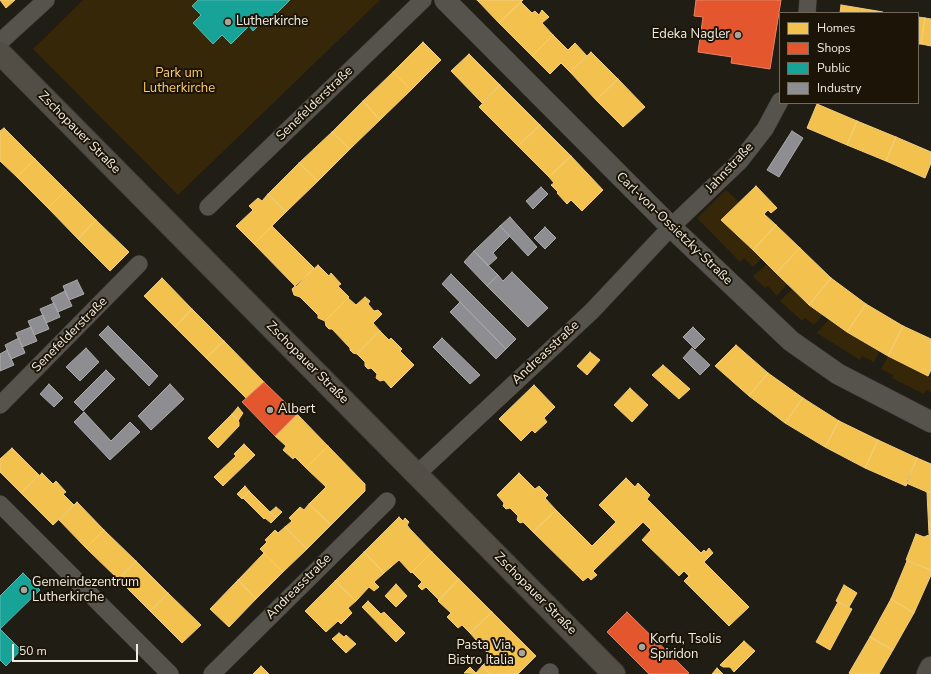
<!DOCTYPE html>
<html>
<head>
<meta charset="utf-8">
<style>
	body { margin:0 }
	#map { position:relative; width:931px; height:674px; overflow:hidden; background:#201d15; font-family:"Nunito Sans",sans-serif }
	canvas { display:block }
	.legend { position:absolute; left:779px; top:12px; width:140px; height:92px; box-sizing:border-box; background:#1b1407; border:1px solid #716a5f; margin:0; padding:5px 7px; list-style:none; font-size:12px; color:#f1ece3 }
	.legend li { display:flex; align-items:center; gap:8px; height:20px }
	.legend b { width:20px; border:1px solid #716a5f }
	.scale { position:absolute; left:12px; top:644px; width:126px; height:18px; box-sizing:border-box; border:2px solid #f1ece3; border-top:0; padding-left:5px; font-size:12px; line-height:14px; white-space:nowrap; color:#f1ece3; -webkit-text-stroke:3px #1b1407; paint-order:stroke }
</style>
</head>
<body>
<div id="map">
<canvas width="931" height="674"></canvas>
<ul class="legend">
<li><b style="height:11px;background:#f2c14e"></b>Homes</li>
<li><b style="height:11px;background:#e4572e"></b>Shops</li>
<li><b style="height:11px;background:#17a398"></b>Public</li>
<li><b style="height:11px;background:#8d8d92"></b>Industry</li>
</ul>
<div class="scale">50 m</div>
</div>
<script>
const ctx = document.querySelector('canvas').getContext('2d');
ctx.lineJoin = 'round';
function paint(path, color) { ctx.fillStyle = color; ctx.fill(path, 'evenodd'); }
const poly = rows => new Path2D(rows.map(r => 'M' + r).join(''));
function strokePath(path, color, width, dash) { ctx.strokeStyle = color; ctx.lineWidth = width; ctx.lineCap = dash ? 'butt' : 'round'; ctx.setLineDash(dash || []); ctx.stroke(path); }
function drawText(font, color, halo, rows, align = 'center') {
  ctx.font = font + ' "Nunito Sans",sans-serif'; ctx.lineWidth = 4; ctx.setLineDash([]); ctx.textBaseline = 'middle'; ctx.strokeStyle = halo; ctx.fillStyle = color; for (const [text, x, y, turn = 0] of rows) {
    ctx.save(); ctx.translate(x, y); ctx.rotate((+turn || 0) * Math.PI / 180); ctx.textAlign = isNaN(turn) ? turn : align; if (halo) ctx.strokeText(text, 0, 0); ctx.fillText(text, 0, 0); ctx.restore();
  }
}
const green = poly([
	[83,0,380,0,178,195,33,49],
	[726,190,739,202,722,219,762,258,753,267,744,258,740,262,697,218],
	[767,264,787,284,777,296,768,286,765,288,753,276],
	[791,290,823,315,814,325,805,318,802,321,780,301],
	[829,319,879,352,874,362,862,356,860,360,817,333],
	[888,356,931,377,931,392,926,390,924,394,892,378,893,375,881,369]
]);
const homes = poly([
	[0,0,15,0,6,8,0,0],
	[477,0,523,0,499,23,477,0],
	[521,2,532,13,535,11,539,15,542,10,549,17,542,23,553,35,532,56,499,23,521,2],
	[841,5,883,12,883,13,840,13,841,5],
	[918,17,925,18,921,44,918,44,918,17],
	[925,18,931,19,931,46,921,44,925,18],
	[553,35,568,50,575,43,587,56,570,72,561,63,550,74,532,56,553,35],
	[423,42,441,60,411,90,393,72,423,42],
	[591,52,618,79,596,100,570,72,591,52],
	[469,54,500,85,482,103,451,71,469,54],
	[393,72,411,90,380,120,363,101,393,72],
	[618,79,645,107,623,127,596,100,618,79],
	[500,85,540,125,518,146,479,107,500,85],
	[363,101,380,120,350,149,332,132,363,101],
	[817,104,857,121,847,145,807,128,817,104],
	[857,121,896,137,886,161,847,145,857,121],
	[540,125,571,156,549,177,518,146,540,125],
	[4,128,35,159,17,177,0,161,0,131,4,128],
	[332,132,350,149,318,181,299,163,332,132],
	[896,137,931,152,931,163,925,178,886,161,896,137],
	[571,156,603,190,582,211,571,200,567,204,557,193,558,192,551,185,554,183,549,177,571,156],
	[35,159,66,190,48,208,17,177,35,159],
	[299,163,318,181,286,212,268,194,299,163],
	[756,186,777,208,771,213,768,210,764,214,776,225,753,250,721,220,756,186],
	[66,190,96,220,78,239,48,208,66,190],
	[268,194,286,212,254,244,236,226,253,210,249,206,258,198,262,201,268,194],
	[96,220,129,252,110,271,78,239,96,220],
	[776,225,800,248,776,273,753,250,776,225],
	[272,226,314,268,296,287,254,244,272,226],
	[800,248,831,278,809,305,776,273,800,248],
	[318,265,329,276,331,273,341,284,338,286,349,297,325,321,318,318,318,315,300,297,294,295,292,289,318,265],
	[162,278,192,309,175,327,144,296,162,278],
	[831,278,866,304,847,332,809,305,831,278],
	[365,297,370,301,368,304,374,311,378,310,382,314,373,323,380,331,357,354,353,353,350,350,350,348,332,329,329,329,326,326,325,321,348,298,356,305,365,297],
	[866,304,903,326,888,356,847,332,866,304],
	[192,309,224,341,206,358,175,327,192,309],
	[903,326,931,339,931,370,928,376,888,356,903,326],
	[380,331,389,340,391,338,402,349,400,351,414,365,391,388,384,380,380,381,376,378,377,374,371,368,368,369,365,366,365,362,357,354,380,331],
	[224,341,264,382,247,399,206,358,224,341],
	[736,345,768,373,749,396,715,366,736,345],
	[590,352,600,360,587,375,577,366,590,352],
	[663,365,690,389,679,399,652,375,663,365],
	[768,373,803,398,785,423,749,396,768,373],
	[534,385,555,407,544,418,547,422,535,433,532,430,521,441,499,419,534,385],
	[630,388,648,405,632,422,614,405,630,388],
	[803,398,839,421,825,447,785,423,803,398],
	[238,407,243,413,238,421,232,414,238,407],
	[232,414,239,422,239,426,218,448,208,438,232,414],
	[297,414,328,446,306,468,295,457,293,459,283,450,286,446,275,436,297,414],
	[839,421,878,440,865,468,825,447,839,421],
	[878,440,917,458,906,486,865,468,878,440],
	[244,444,255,455,223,486,214,477,236,456,234,454,244,444],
	[328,446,365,484,365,491,331,525,309,504,326,487,306,468,328,446],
	[12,448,39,475,21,493,0,472,0,459,12,448],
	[917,458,931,464,931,492,927,492,906,483,917,458],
	[42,473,53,484,56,481,66,492,63,494,74,505,53,525,21,493,42,473],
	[519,473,535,489,539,486,548,495,545,498,556,510,533,532,523,522,520,523,517,520,518,516,510,508,506,509,503,506,504,503,497,495,519,473],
	[626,478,635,487,638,483,650,495,647,499,701,553,704,550,706,552,709,548,713,553,704,562,749,607,729,626,684,581,689,576,684,571,679,576,642,540,651,530,643,522,593,571,597,575,591,580,588,577,583,581,533,532,556,510,592,546,616,522,599,505,626,478],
	[245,486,249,491,242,499,237,494,245,486],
	[249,491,276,518,271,523,265,518,264,519,243,498,249,491],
	[927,492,931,492,931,534,929,534,927,492],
	[77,502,104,530,86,548,59,520,77,502],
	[309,504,331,525,307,549,285,527,292,521,289,518,300,507,304,510,309,504],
	[276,507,282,512,276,518,270,512,276,507],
	[399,517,403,521,405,518,409,522,407,525,410,529,432,552,411,573,399,560,384,573,364,552,399,517],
	[285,527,307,549,283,572,260,549,267,542,265,540,275,530,278,533,285,527],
	[104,530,136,561,118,579,86,548,104,530],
	[916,534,924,537,931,534,931,570,906,560,916,534],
	[364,552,384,573,374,582,379,587,374,591,369,587,356,601,335,581,364,552],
	[432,552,459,579,439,600,426,587,422,590,418,586,422,582,412,572,432,552],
	[264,553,283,572,256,599,238,580,264,553],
	[136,561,168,593,150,611,118,579,136,561],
	[907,561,931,570,931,575,914,613,891,599,907,561],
	[459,579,492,612,470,633,462,625,458,628,447,617,451,613,438,601,459,579],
	[238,580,256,599,229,627,210,609,238,580],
	[335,581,356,601,348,608,352,613,341,624,338,621,326,632,305,611,335,581],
	[396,584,407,596,396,607,385,596,396,584],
	[844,585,857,593,849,607,836,601,844,585],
	[168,593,201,625,182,643,150,611,168,593],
	[891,599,914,613,893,650,870,637,891,599],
	[368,601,381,614,384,612,405,633,396,642,362,607,368,601],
	[838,602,852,609,830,650,816,642,838,602],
	[492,612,536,656,518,674,490,674,482,666,491,657,470,633,492,612],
	[339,633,344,637,346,635,356,644,346,653,332,639,339,633],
	[870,637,893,650,879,674,850,674,849,673,870,637],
	[744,641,755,651,734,672,730,667,723,667,720,665,744,641],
	[261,666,269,674,253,674,261,666],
	[482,666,490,674,464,673,470,667,476,673,482,666],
	[717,668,723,674,712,674,717,668]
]);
const shops = poly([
	[696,0,781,0,770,69,731,63,732,57,698,52,703,17,694,16,696,0],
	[264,382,297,414,275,436,242,402,264,382],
	[627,612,689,673,687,674,649,674,607,632,627,612]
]);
const public = poly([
	[198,0,290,0,265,25,262,22,253,31,249,26,231,44,222,35,213,44,193,23,201,15,192,6,198,0],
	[23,573,40,590,0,629,21,650,6,666,0,660,0,596,23,573]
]);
const industry = poly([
	[792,131,803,138,779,177,767,170,792,131],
	[541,187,548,194,533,209,526,201,541,187],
	[510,217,537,247,528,256,500,226,510,217],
	[500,226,510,236,493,253,497,258,488,266,474,251,500,226],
	[545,227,556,238,545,249,534,238,545,227],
	[474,251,498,275,487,286,464,262,474,251],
	[512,272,548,308,528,327,487,286,498,275,503,281,512,272],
	[451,274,516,339,506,349,442,284,451,274],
	[77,280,84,294,69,300,63,286,77,280],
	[65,291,72,306,58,312,51,298,65,291],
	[460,302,506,349,496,359,450,312,460,302],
	[54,303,60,317,46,323,40,309,54,303],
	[43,315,49,329,34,335,28,321,43,315],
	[108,326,158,376,149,386,99,335,108,326],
	[31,327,37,341,22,347,16,333,31,327],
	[693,327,705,339,695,349,683,337,693,327],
	[19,338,25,353,11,359,5,345,19,338],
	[442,338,480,375,470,384,433,347,442,338],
	[86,348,99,362,80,381,66,367,86,348],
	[692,348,710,365,700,375,683,358,692,348],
	[7,350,14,365,0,371,0,354,7,350],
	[106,370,115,379,83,411,74,402,106,370],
	[49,384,63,398,54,407,40,394,49,384],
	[170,384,184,399,151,430,138,416,170,384],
	[84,412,111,441,130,422,140,432,110,460,74,422,84,412]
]);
const minor = poly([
	[807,13,808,0],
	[0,42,46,0],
	[208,207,423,0],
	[0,405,139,264],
	[417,474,592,311,671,227,740,161,765,129,780,101],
	[0,504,170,674],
	[212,674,387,501],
	[548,674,550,672]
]);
const tertiary = poly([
	[445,0,671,227,791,341,838,374,931,422]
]);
const secondary = poly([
	[928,674,931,668]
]);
const primary = poly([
	[0,53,614,674]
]);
const markers = [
	[228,22,4,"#a8a49b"],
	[738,35,4,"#a8a49b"],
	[270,410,4,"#a8a49b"],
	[24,590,4,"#a8a49b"],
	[642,647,4,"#a8a49b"],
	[522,653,4,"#a8a49b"]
];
const poiNames = [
	["Lutherkirche",236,22],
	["Edeka Nagler",730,35,"right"],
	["Albert",278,410],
	["Gemeindezentrum",32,583],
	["Lutherkirche",32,598],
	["Korfu, Tsolis",650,640],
	["Spiridon",650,655],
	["Pasta Via,",514,646,"right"],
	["Bistro Italia",514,661,"right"]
];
const parkNames = [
	["Park um",179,74],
	["Lutherkirche",179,89]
];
const streetNames = [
	["Senefelderstraße",315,104,-44],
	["Zschopauer Straße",79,133,45],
	["Jahnstraße",730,168,-47],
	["Carl-von-Ossietzky-Straße",674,229,44],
	["Senefelderstraße",70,335,-45],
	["Andreasstraße",546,353,-43],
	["Zschopauer Straße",307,363,45],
	["Andreasstraße",299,587,-45],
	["Zschopauer Straße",535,594,45]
];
paint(green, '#362709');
paint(homes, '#f2c14e');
strokePath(homes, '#f2ce7b', 1);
paint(shops, '#e4572e');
strokePath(shops, '#e88464', 1);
paint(public, '#17a398');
strokePath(public, '#58b9ae', 1);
paint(industry, '#8d8d92');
strokePath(industry, '#abaaaa', 1);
strokePath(minor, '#3c3833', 18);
strokePath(tertiary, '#3c3833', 22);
strokePath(secondary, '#3c3833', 24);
strokePath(primary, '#3c3833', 24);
strokePath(minor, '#56534d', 17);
strokePath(tertiary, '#56534d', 21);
strokePath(secondary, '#545048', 22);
strokePath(primary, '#534e45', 22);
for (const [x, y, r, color] of markers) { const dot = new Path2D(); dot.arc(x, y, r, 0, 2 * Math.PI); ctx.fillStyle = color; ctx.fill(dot); strokePath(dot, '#1b1407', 1.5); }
drawText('13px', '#f1ece3', '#1b1407', poiNames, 'left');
drawText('13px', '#fdcb69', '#1b1407', parkNames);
drawText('13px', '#f1ece3', '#1b1407', streetNames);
</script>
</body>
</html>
